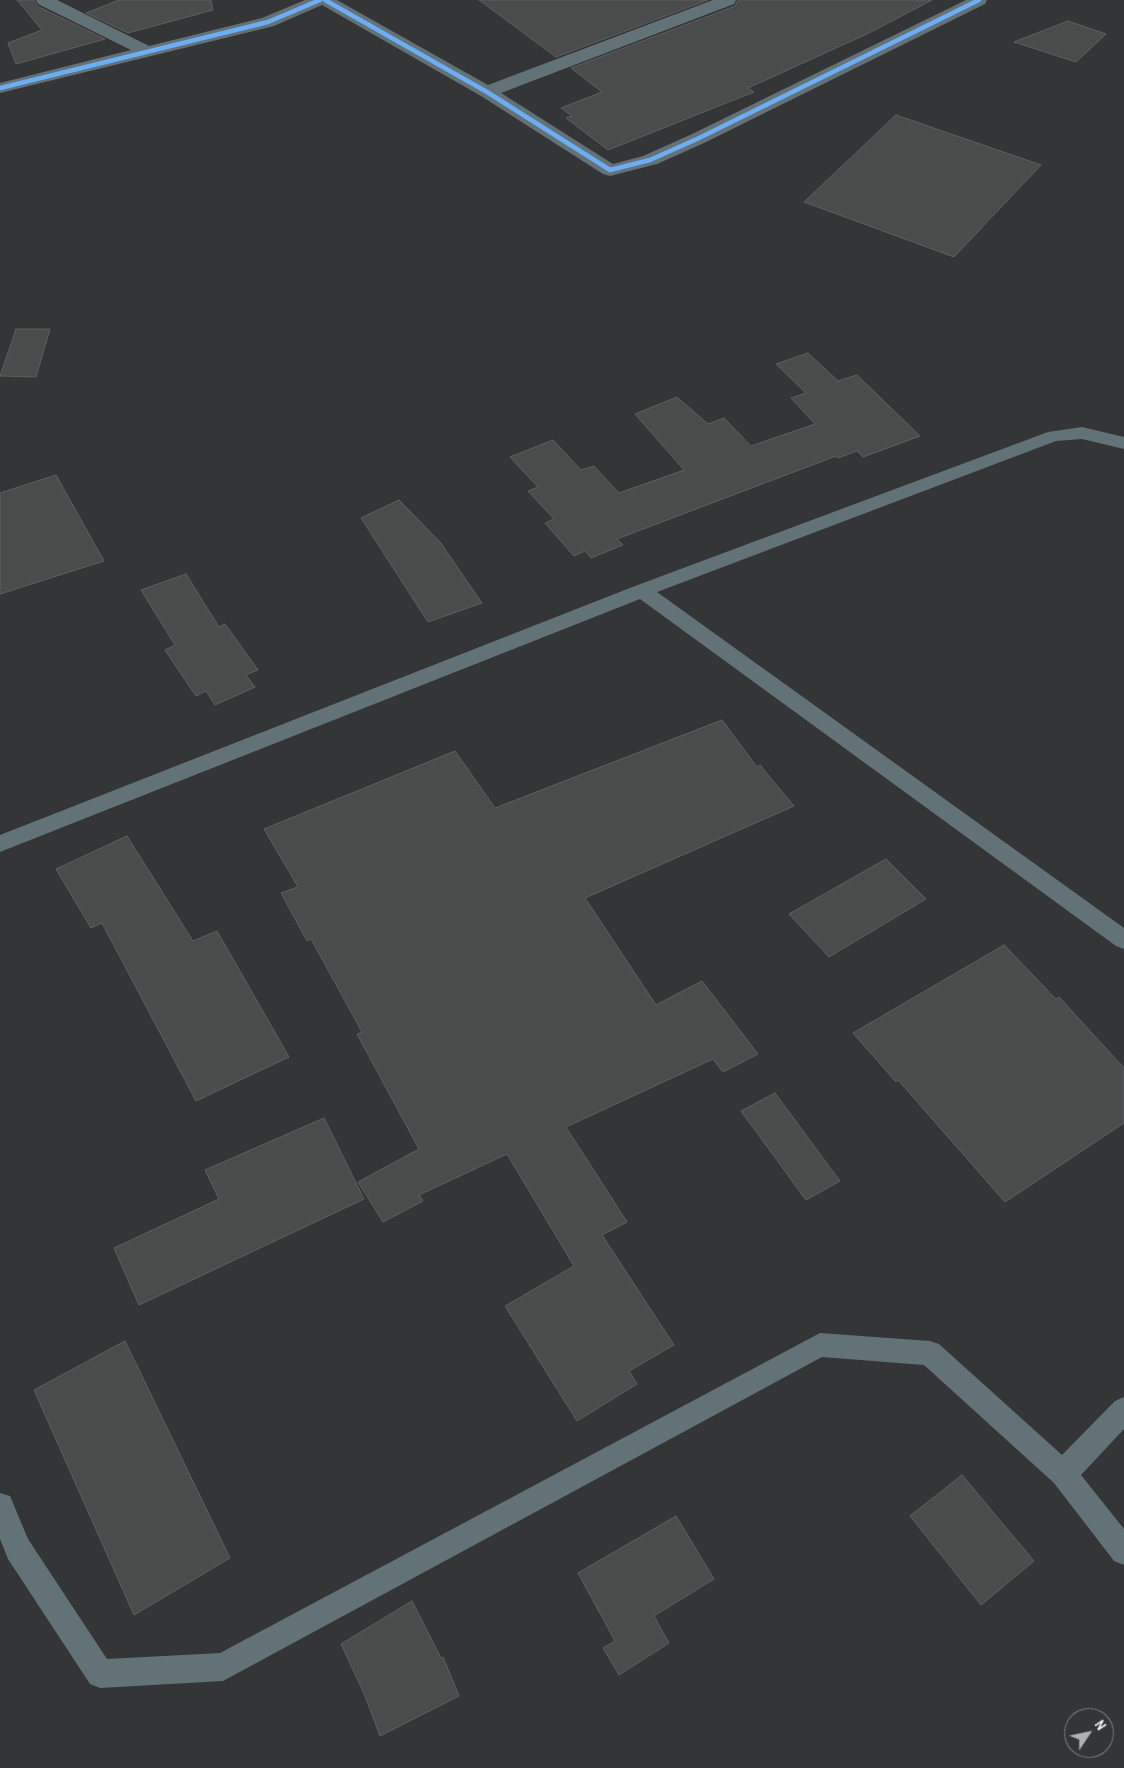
<!DOCTYPE html>
<html>
<head>
<meta charset="utf-8">
<style>
	body { margin:0 }
	#map { position:relative; width:1124px; height:1768px; overflow:hidden; background:#333536; font-family:"Archivo Narrow",sans-serif }
	canvas { display:block }
	.north { position:absolute; left:1064px; top:1708px; width:50px; height:50px; box-sizing:border-box; background:#323637; border:1px solid #7e8282; border-radius:50%; rotate:56deg; font-size:14px; font-weight:700; line-height:20px; text-align:center; color:#f0f3f3 }
	.north::after { content:''; display:block; margin:auto; width:18px; height:22px; background:#aeb0b1; clip-path:polygon(50% 0,100% 100%,50% 72%,0 100%) }
</style>
</head>
<body>
<div id="map">
<canvas width="1124" height="1768"></canvas>
<div class="north">N</div>
</div>
<script>
const ctx = document.querySelector('canvas').getContext('2d');
ctx.lineJoin = 'round';
function paint(path, color) { ctx.fillStyle = color; ctx.fill(path, 'evenodd'); }
const poly = rows => new Path2D(rows.map(r => 'M' + r).join(''));
function strokePath(path, color, width, dash) { ctx.strokeStyle = color; ctx.lineWidth = width; ctx.lineCap = dash ? 'butt' : 'round'; ctx.setLineDash(dash || []); ctx.stroke(path); }
const building = poly([
	[17,0,34,0,37,6,105,39,16,64,8,43,42,30,17,0],
	[119,0,211,0,213,10,128,33,86,13,119,0],
	[479,0,708,0,556,57,479,0],
	[738,0,932,0,869,33,748,88,754,92,608,150,566,118,572,116,561,108,602,92,571,68,735,6,738,0],
	[1068,21,1106,34,1076,62,1014,42,1068,21],
	[896,115,1041,165,954,257,804,202,896,115],
	[16,329,50,329,36,377,0,376,16,329],
	[808,353,838,381,857,375,920,436,863,457,857,451,838,458,836,456,617,539,623,545,591,558,585,551,574,556,545,523,554,519,528,491,538,487,510,457,553,440,581,470,594,466,619,493,684,470,635,414,677,397,708,424,724,418,751,446,815,424,791,398,806,393,776,364,808,353],
	[56,475,104,561,0,594,0,493,56,475],
	[399,500,440,542,482,603,428,622,361,518,399,500],
	[186,574,219,627,225,624,258,670,246,675,255,687,215,705,206,691,196,696,165,650,175,645,141,590,186,574],
	[722,720,757,767,760,765,794,806,585,898,656,1005,702,981,758,1054,723,1072,713,1059,566,1127,627,1222,602,1235,674,1345,629,1371,637,1384,577,1421,505,1306,574,1266,507,1154,419,1195,423,1201,383,1222,358,1182,419,1149,357,1034,362,1032,311,939,307,941,281,893,298,887,264,829,455,751,495,808,722,720],
	[127,836,193,941,217,931,289,1057,196,1101,102,923,91,928,56,869,127,836],
	[886,859,926,899,829,957,789,914,886,859],
	[1004,945,1056,999,1059,997,1124,1068,1124,1123,1005,1202,898,1080,896,1082,853,1033,1004,945],
	[775,1093,840,1181,806,1200,741,1111,775,1093],
	[324,1118,364,1199,139,1305,114,1248,219,1199,205,1170,324,1118],
	[125,1341,230,1558,134,1615,34,1390,125,1341],
	[962,1475,1034,1561,981,1605,910,1516,962,1475],
	[676,1516,714,1579,654,1616,669,1643,619,1675,603,1648,615,1641,578,1573,676,1516],
	[412,1601,441,1658,443,1657,459,1696,380,1736,365,1696,341,1644,412,1601]
]);
const service = poly([
	[1082,427,1124,437,1124,449,1082,439,1056,441,657,592,1124,928,1124,949,1116,946,640,599,0,852,0,835,635,586,1048,432,1082,427],
	[820,1333,930,1341,939,1344,1062,1455,1115,1401,1124,1397,1124,1429,1081,1475,1124,1529,1124,1565,1114,1561,1054,1483,924,1365,822,1357,223,1681,100,1688,90,1684,8,1559,0,1539,0,1493,10,1496,28,1539,107,1659,220,1653,820,1333]
]);
const minor = poly([
	[36,0,57,0,149,46,262,18,305,0,337,0,488,85,713,0,736,0,734,4,501,93,613,164,643,156,690,135,966,0,987,0,985,4,704,143,657,164,610,176,603,174,481,96,322,5,274,26,0,93,0,83,131,50,38,4,36,0]
]);
const cycleway = poly([
	[325,0,487,92,610,170,650,160,697,139,979,0],
	[0,88,268,22,320,0]
]);
paint(building, '#4a4c4c');
strokePath(building, '#5d5f60', 1);
paint(service, '#637277');
paint(minor, '#637277');
strokePath(cycleway, '#6dadf4', 4.5);
</script>
</body>
</html>
